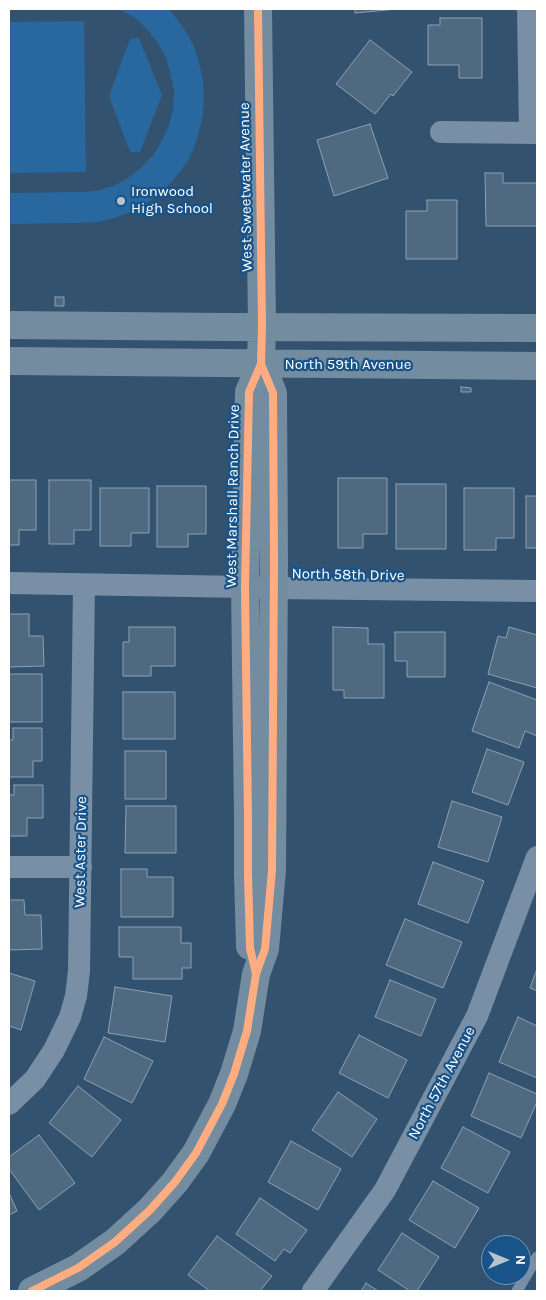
<!DOCTYPE html>
<html>
<head>
<meta charset="utf-8">
<style>
	body { margin:0 }
	#map { position:relative; width:546px; height:1300px; overflow:hidden; background:#32526f; font-family:Karla,sans-serif }
	canvas { display:block }
	.frame { position:absolute; inset:0; border:10px solid #fff; pointer-events:none }
	.north { position:absolute; left:481px; top:1235px; width:50px; height:50px; box-sizing:border-box; background:#185389; border:1px solid #7498b8; border-radius:50%; rotate:90deg; font-size:14px; font-weight:700; line-height:20px; text-align:center; color:#fff }
	.north::after { content:''; display:block; margin:auto; width:18px; height:22px; background:#b7c2cd; clip-path:polygon(50% 0,100% 100%,50% 72%,0 100%) }
</style>
</head>
<body>
<div id="map">
<canvas width="546" height="1300"></canvas>
<div class="frame"></div>
<div class="north">N</div>
</div>
<script>
const ctx = document.querySelector('canvas').getContext('2d');
ctx.lineJoin = 'round';
function paint(path, color) { ctx.fillStyle = color; ctx.fill(path, 'evenodd'); }
const poly = rows => new Path2D(rows.map(r => 'M' + r).join(''));
function strokePath(path, color, width, dash) { ctx.strokeStyle = color; ctx.lineWidth = width; ctx.lineCap = dash ? 'butt' : 'round'; ctx.setLineDash(dash || []); ctx.stroke(path); }
function drawText(font, color, halo, rows, align = 'center') {
  ctx.font = font + ' Karla,sans-serif'; ctx.lineWidth = 4.5; ctx.setLineDash([]); ctx.textBaseline = 'middle'; ctx.strokeStyle = halo; ctx.fillStyle = color; for (const [text, x, y, turn = 0] of rows) {
    ctx.save(); ctx.translate(x, y); ctx.rotate((+turn || 0) * Math.PI / 180); ctx.textAlign = isNaN(turn) ? turn : align; if (halo) ctx.strokeText(text, 0, 0); ctx.fillText(text, 0, 0); ctx.restore();
  }
}
const green = poly([
	[119,9,169,9,183,27,193,44,199,62,203,81,204,100,202,120,197,139,190,157,179,173,166,188,151,200,135,210,117,217,98,222,78,223,9,224,9,193,79,192,96,191,113,186,128,178,141,168,153,155,162,141,169,125,173,109,174,92,171,75,166,58,158,43,148,30,135,18],
	[84,21,86,172,9,173,9,22],
	[139,38,162,95,140,152,130,152,109,96,130,39]
]);
const building = poly([
	[355,9,398,9,355,13,355,9],
	[440,18,482,18,482,78,459,78,459,65,428,65,428,25,440,25,440,18],
	[370,40,412,72,393,96,391,94,375,114,336,84,370,40],
	[370,124,388,178,334,196,317,140,370,124],
	[485,173,503,173,503,183,537,183,537,226,486,226,485,173],
	[427,200,457,200,457,259,406,259,406,211,427,211,427,200],
	[55,297,64,297,64,306,55,306,55,297],
	[461,387,471,388,471,392,461,392,461,387],
	[338,478,387,478,387,534,363,534,363,548,338,548,338,478],
	[9,480,36,480,36,530,19,530,19,545,9,545,9,480],
	[49,480,91,480,91,530,74,530,74,544,49,544,49,480],
	[396,484,446,484,446,549,396,549,396,484],
	[157,486,206,486,206,534,188,534,188,547,157,547,157,486],
	[100,488,149,488,149,533,131,533,131,546,100,546,100,488],
	[464,488,514,488,514,538,496,538,496,550,464,550,464,488],
	[526,496,537,496,537,548,526,548,526,496],
	[9,614,29,614,29,636,43,636,44,666,9,667,9,614],
	[129,627,175,627,175,666,151,666,151,676,123,676,123,642,129,642,129,627],
	[333,627,368,628,368,644,384,644,384,698,344,698,344,690,333,690,333,627],
	[509,627,537,635,537,688,488,674,498,636,506,638,509,627],
	[395,632,445,632,445,677,407,677,407,661,395,661,395,632],
	[9,674,42,674,42,722,9,722,9,674],
	[489,682,537,700,537,736,525,731,519,748,472,731,489,682],
	[123,692,175,692,175,739,123,739,123,692],
	[13,728,42,728,42,761,33,761,33,777,9,777,9,740,13,740,13,728],
	[487,749,524,762,508,805,472,792,487,749],
	[125,751,166,751,166,799,125,799,125,751],
	[14,785,43,785,43,818,27,818,27,836,9,836,9,795,14,795,14,785],
	[452,801,502,817,488,862,438,847,452,801],
	[126,806,176,806,176,853,125,853,126,806],
	[433,862,484,881,468,923,418,904,433,862],
	[121,869,147,869,147,877,173,877,173,917,121,917,121,869],
	[9,900,24,900,25,915,41,915,42,949,9,950,9,900],
	[405,919,462,942,443,988,386,965,405,919],
	[119,927,181,927,181,943,191,943,191,968,182,968,182,979,133,979,133,957,119,957,119,927],
	[537,969,537,991,530,988,537,969],
	[9,973,35,981,21,1030,9,1026,9,973],
	[390,980,436,999,421,1036,375,1017,390,980],
	[115,987,172,996,165,1042,108,1033,115,987],
	[518,1017,537,1026,537,1078,499,1062,518,1017],
	[359,1035,407,1060,388,1098,339,1073,359,1035],
	[104,1037,153,1061,132,1103,84,1079,104,1037],
	[489,1073,537,1094,537,1102,521,1138,471,1116,489,1073],
	[78,1086,121,1120,92,1157,49,1123,78,1086],
	[338,1092,377,1119,352,1157,312,1130,338,1092],
	[463,1127,510,1152,488,1193,441,1168,463,1127],
	[39,1135,75,1183,39,1210,9,1169,9,1157,39,1135],
	[291,1141,341,1169,318,1210,268,1182,291,1141],
	[433,1181,479,1208,455,1248,409,1220,433,1181],
	[9,1193,17,1211,9,1215,9,1193],
	[260,1198,307,1230,290,1253,284,1249,275,1261,236,1234,260,1198],
	[402,1233,439,1257,417,1291,410,1291,378,1270,402,1233],
	[217,1236,272,1276,260,1291,210,1291,188,1275,217,1236],
	[366,1283,378,1291,361,1291,366,1283]
]);
const lane = poly([
	[517,1291,537,1257]
]);
const street = poly([
	[528,9,530,133],
	[441,132,537,133],
	[9,583,245,587,273,588,537,591],
	[9,867,81,867],
	[9,1104,35,1079,54,1050,70,1017,76,996,79,971,84,585],
	[313,1291,385,1190,477,1016,537,857]
]);
const secondary = poly([
	[9,325,225,327,537,328],
	[9,361,537,366],
	[250,946,248,874,248,818,245,587,249,392,261,364,262,326,258,9],
	[32,1291,78,1268,115,1242,150,1210,175,1182,196,1153,222,1104,234,1074,247,1031,256,974,265,949,272,870,274,561,273,393,261,364]
]);
const cycleway = poly([
	[256,974,250,948,248,874,248,818,245,587,249,392,261,364,262,326,258,9],
	[32,1291,78,1268,115,1242,150,1210,175,1182,196,1153,222,1104,234,1074,247,1031,256,974,265,949,272,870,274,561,273,393,261,364]
]);
const markers = [
	[121,201,5,"#b7c2cd"]
];
const streetNames = [
	["West Sweetwater Avenue",246,187,-91],
	["North 59th Avenue",348,365],
	["West Marshall Ranch Drive",233,496,-89],
	["North 58th Drive",348,575,1],
	["West Aster Drive",81,852,-89],
	["North 57th Avenue",442,1083,-62]
];
const poiNames = [
	["Ironwood",131,192],
	["High School",131,209]
];
paint(green, '#28689f');
paint(building, '#4e6980');
strokePath(building, '#8da1b2', 1);
strokePath(lane, '#798fa5', 11);
strokePath(street, '#798fa5', 22);
strokePath(secondary, '#748ca0', 28);
strokePath(cycleway, '#ffac80', 8);
for (const [x, y, r, color] of markers) { const dot = new Path2D(); dot.arc(x, y, r, 0, 2 * Math.PI); ctx.fillStyle = color; ctx.fill(dot); strokePath(dot, '#185389', 2); }
drawText('15px', '#fff', '#185389', streetNames);
drawText('15px', '#fff', '#185389', poiNames, 'left');
</script>
</body>
</html>
